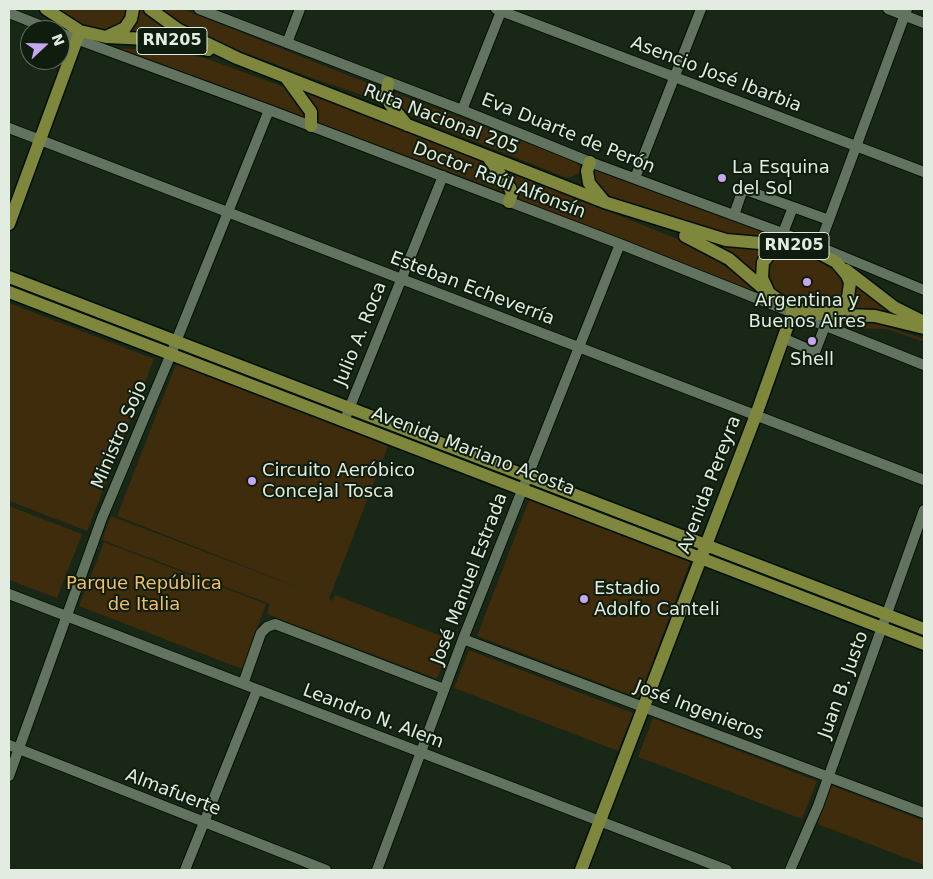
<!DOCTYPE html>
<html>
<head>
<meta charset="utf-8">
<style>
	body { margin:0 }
	#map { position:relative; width:933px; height:879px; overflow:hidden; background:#182716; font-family:"DejaVu Sans",sans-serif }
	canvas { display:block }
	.frame { position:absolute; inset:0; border:10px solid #e2ece1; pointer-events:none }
	.north { position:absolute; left:20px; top:20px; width:50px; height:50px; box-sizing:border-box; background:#0e1d0d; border:1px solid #637062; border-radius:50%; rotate:69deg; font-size:14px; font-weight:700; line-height:20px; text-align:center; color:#e2ece1 }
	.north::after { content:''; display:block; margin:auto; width:18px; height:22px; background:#c6a6f0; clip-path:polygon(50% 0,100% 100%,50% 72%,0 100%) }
</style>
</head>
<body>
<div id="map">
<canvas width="933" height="879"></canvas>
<div class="frame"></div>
<div class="north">N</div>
</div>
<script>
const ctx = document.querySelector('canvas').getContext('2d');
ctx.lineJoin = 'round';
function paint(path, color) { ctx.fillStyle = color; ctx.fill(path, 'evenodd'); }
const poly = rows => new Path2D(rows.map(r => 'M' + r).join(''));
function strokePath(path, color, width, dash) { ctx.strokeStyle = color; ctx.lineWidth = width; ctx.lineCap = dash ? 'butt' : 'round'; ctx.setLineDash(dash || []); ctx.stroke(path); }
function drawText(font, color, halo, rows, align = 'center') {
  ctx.font = font + ' "DejaVu Sans",sans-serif'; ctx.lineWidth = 4; ctx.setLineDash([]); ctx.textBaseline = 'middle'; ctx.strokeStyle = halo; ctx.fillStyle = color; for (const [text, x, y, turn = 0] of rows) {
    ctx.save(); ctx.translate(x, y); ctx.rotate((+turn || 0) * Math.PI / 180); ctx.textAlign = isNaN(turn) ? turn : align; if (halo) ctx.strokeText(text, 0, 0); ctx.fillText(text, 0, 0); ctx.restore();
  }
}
const green = poly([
	[53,9,129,9,126,19,110,32,83,28],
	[137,9,145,9,183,35,122,35],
	[159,9,182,9,375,86,379,88,381,92,368,97,309,77,206,38,187,29],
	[113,48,165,50,205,58,292,90,307,112,307,120],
	[301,90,483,159,507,193,318,123,316,112],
	[392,92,569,159,576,162,580,167,580,172,574,176,567,178,413,117,400,108],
	[502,168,692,245,745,279,772,301,515,200],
	[591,168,799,243,745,240,673,222,611,197,597,184],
	[694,234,774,246,759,277],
	[791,249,833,265,844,278,844,295,834,307,816,309,777,294,766,276,769,260,775,254],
	[854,283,910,319,840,311],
	[9,284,159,342,158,344,9,287],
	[9,303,154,359,87,531,9,501],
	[822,320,879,324,924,339,924,342,886,329,841,328],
	[185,350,336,409,335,412,184,353],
	[176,364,388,446,329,599,333,601,335,595,452,640,437,679,267,614,270,604,102,540,111,516,305,590,117,516],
	[360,419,511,477,510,480,359,422],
	[540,487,692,545,691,548,539,490],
	[529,500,690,562,639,698,477,636],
	[9,506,82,534,57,598,9,580],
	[104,542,266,604,242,669,79,606],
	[721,557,873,615,872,618,720,559],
	[469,650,633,713,618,751,454,688],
	[653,718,817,781,802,819,638,757],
	[830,785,924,821,924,865,815,823]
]);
const minor = poly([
	[199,9,462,110,590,162,820,247,924,290],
	[496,9,924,172],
	[888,9,924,23],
	[9,13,52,30],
	[60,33,269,110,620,244,924,365],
	[287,43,300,9],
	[462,110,502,9],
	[9,128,924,480],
	[635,178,701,9],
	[734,215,743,189,829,220],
	[783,233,793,207],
	[817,252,907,9],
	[783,338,815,352,825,326],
	[347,414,443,176],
	[9,594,727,870],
	[463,639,924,813],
	[243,684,261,633,267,627,275,624,444,689],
	[9,745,326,870],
	[9,776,102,518,171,354,269,110],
	[185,870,257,690],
	[377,870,463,639,620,244],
	[790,870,818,806,924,510]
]);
const major = poly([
	[46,9,80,31,106,37,125,28,131,19,133,9],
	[150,9,179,30,237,58,604,202,726,240,783,245],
	[106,37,169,40,208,50],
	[287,79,311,112,311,126],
	[388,83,386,96,390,104,407,125],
	[488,157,510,188,512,194,509,202],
	[590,162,587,171,589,183,603,200],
	[9,224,80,31],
	[685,236,729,259,765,290],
	[846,270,894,307,920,320],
	[9,277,924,629],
	[9,292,924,644],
	[816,314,832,312,844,304,848,297,850,283,847,275,836,262,817,252,783,245,774,249,763,262,762,278,769,293,780,301,808,312,816,314,875,316,924,328],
	[581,870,756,415,794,308]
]);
const markers = [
	[722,178,5,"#c6a6f0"],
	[807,282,5,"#c6a6f0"],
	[812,341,5,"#c6a6f0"],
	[252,481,5,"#c6a6f0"],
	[584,599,5,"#c6a6f0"]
];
const shields = [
	[172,41,70],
	[794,246,70]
];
const shieldNames = [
	["RN205",172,41],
	["RN205",794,246]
];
const streetNames = [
	["Asencio José Ibarbia",716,75,21],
	["Ruta Nacional 205",441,120,21],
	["Eva Duarte de Perón",568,134,22],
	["Doctor Raúl Alfonsín",499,181,21],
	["Esteban Echeverría",472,289,21],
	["Julio A. Roca",361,334,-68],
	["Ministro Sojo",120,435,-67],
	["Avenida Mariano Acosta",473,452,21],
	["Avenida Pereyra",710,485,-69],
	["José Manuel Estrada",470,579,-69],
	["Juan B. Justo",844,685,-70],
	["José Ingenieros",699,711,21],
	["Leandro N. Alem",373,717,21],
	["Almafuerte",173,793,21]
];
const poiNames = [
	["La Esquina",732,168],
	["del Sol",732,189],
	["Argentina y",807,301,"center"],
	["Buenos Aires",807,322,"center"],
	["Shell",812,360,"center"],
	["Circuito Aeróbico",262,471],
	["Concejal Tosca",262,492],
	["Estadio",594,589],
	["Adolfo Canteli",594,610]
];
const parkNames = [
	["Parque República",144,584],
	["de Italia",144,605]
];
paint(green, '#3e2c0c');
strokePath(minor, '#031002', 12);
strokePath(major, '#031002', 15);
strokePath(minor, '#62745f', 10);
strokePath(major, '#7f873d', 12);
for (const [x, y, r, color] of markers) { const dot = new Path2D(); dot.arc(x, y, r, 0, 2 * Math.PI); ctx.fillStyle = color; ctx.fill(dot); strokePath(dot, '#0e1d0d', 2); }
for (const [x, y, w] of shields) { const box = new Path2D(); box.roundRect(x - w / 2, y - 13.5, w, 27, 4); ctx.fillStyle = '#0e1d0d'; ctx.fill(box); strokePath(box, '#e2ece1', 1); }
drawText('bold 16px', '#e2ece1', null, shieldNames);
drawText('18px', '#e2ece1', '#0e1d0d', streetNames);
drawText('18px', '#e2ece1', '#0e1d0d', poiNames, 'left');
drawText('18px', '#f5be66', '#0e1d0d', parkNames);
</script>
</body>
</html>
